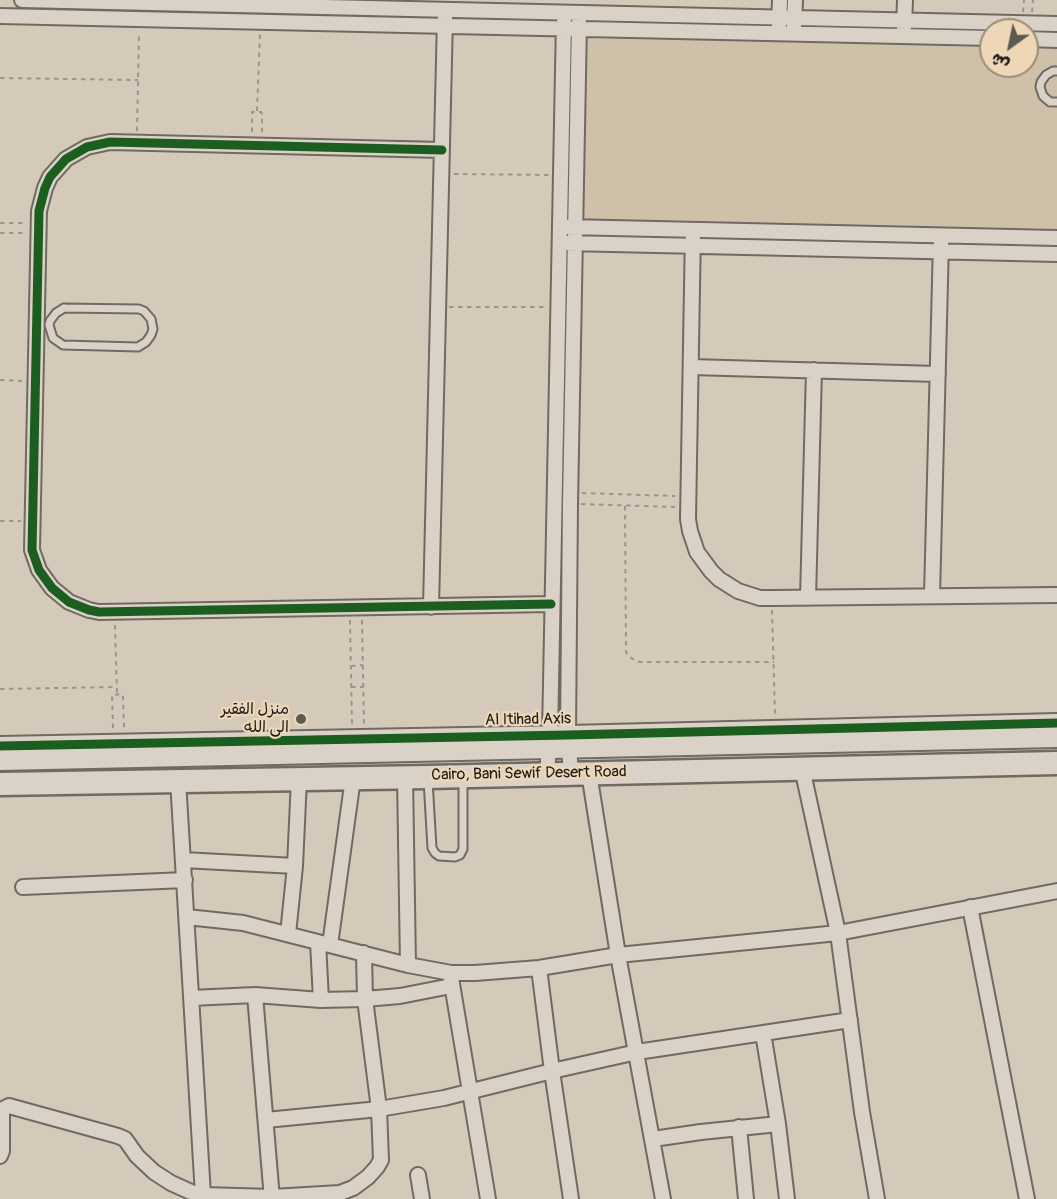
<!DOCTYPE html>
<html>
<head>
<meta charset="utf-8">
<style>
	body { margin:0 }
	#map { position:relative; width:1057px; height:1199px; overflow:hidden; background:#d5caba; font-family:Pangolin,"Playpen Sans Arabic",sans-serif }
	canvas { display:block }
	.north { position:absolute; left:979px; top:18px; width:60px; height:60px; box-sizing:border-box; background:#eed7b7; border:2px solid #9a8c79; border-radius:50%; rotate:213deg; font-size:16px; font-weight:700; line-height:24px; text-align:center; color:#1c1c1c }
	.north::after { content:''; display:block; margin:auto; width:21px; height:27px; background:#5d5953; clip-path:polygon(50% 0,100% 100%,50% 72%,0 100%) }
</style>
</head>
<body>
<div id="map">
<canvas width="1057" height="1199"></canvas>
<div class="north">ش</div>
</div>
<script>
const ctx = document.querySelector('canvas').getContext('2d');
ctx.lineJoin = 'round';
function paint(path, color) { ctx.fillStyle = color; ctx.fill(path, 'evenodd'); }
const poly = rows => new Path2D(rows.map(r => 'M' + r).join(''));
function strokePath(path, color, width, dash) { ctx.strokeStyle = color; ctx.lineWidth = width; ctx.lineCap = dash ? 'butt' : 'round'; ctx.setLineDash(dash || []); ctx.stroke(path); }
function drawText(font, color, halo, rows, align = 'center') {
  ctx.font = font + ' Pangolin,"Playpen Sans Arabic",sans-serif'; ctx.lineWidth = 4.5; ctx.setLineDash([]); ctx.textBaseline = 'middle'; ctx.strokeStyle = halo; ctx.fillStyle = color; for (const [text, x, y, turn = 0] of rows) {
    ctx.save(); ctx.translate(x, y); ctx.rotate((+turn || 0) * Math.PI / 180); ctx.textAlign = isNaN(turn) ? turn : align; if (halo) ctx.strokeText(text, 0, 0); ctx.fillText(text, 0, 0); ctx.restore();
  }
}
const built = poly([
	[572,20,991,30,991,66,1027,66,1027,31,1057,32,1057,246,568,235]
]);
const path = poly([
	[1023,12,1024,0],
	[1032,12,1033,0],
	[0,78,138,80],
	[257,111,260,33],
	[137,131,139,32],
	[252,132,252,112,261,112,262,114,262,133],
	[454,174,550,175],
	[0,223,26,223],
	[0,233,27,233],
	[449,307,546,307],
	[0,380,22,381],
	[582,493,675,496],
	[581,504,675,507],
	[625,506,626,652,628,656,636,661,640,662,774,662],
	[0,521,21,521],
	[772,610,775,715],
	[350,620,352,725],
	[362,620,364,725],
	[115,625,117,694],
	[351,666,363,665],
	[351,687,363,687],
	[0,689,117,687],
	[113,728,112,695,121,694,123,695,124,728]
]);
const service = poly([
	[1057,71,1053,71,1046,75,1041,82,1040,87,1043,96,1050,102,1057,102],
	[64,308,139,309,144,311,151,319,153,329,151,335,146,342,138,347,63,345,53,338,49,325,50,321,56,313,64,308],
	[428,780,432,848,435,853,439,856,455,857,460,855,463,849,463,779]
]);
const minor = poly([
	[22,0,1057,24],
	[0,16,991,38],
	[779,25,780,0],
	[794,26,795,0],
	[904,28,905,0],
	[1027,39,1057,40],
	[442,150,110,142,87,147,66,159,50,177,45,188,39,211,32,550,39,570,52,588,69,602,89,610,99,612,551,604],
	[567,227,1057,238],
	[693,230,688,519,690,531,697,552,711,571,719,579,738,591,760,598,772,598,1057,595],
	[567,243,1057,254],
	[691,367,938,374],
	[932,596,941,242],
	[808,598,814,370],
	[431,607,445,18],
	[802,768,838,933,862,1112,877,1199],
	[547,773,550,735,564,21],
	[571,773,568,735,570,504,579,22],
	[589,773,618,955,663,1199],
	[405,777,408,965],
	[178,780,203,1195],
	[183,860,295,866],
	[23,887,185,880],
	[970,907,1027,1199],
	[187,917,243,923,408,965,451,973,475,973,539,968,618,955,838,933,1057,891],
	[288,934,295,866,299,779],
	[318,942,321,1000],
	[330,945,353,778],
	[539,968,552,1071,571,1199],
	[451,978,488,1199],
	[255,995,272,1199],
	[191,998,255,995,321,1000,365,999,400,996,451,986],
	[763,1033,778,1124,787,1199],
	[266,1120,379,1109,444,1098,552,1071,637,1052,850,1020],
	[739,1127,746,1199],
	[653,1139,701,1132,778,1124],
	[0,1156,2,1151,2,1112,3,1109,9,1106,118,1136,125,1139,137,1156,154,1172,171,1183,191,1192,203,1195,272,1197,340,1193,353,1188,368,1177,377,1167,381,1160,379,1109,365,999,364,953],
	[418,1175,422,1199]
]);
const tertiary = poly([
	[0,746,568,735,1057,723],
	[0,761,1057,738]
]);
const primary = poly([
	[0,784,428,777,1057,763]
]);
const cycleway = poly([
	[442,150,110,142,87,147,66,159,50,177,45,188,39,211,32,550,39,570,52,588,69,602,89,610,99,612,551,604],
	[0,746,568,735,1057,723]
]);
const markers = [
	[301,719,6,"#5d5953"]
];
const poiNames = [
	["منزل الفقير",289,710],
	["الى الله",289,728]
];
const streetNames = [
	["Al Itihad Axis",528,720,-1],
	["Cairo, Bani Sewif Desert Road",529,774,-1]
];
paint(built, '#cfc0aa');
strokePath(service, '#6f6a63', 11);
strokePath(minor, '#6f6a63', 18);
strokePath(tertiary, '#6f6a63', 22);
strokePath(primary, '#6f6a63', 27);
strokePath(path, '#9a948c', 2, [4.5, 4.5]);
strokePath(service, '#dbd2c7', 7);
strokePath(minor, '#dbd2c7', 14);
strokePath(tertiary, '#dbd2c7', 18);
strokePath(primary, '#dbd2c7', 22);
strokePath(cycleway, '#1b5e20', 9);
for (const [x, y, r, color] of markers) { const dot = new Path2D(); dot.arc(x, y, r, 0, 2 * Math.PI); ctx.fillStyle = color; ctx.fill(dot); strokePath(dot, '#eed7b7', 2); }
drawText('16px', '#1c1c1c', '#eed7b7', poiNames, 'right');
drawText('16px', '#1c1c1c', '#eed7b7', streetNames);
</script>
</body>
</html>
